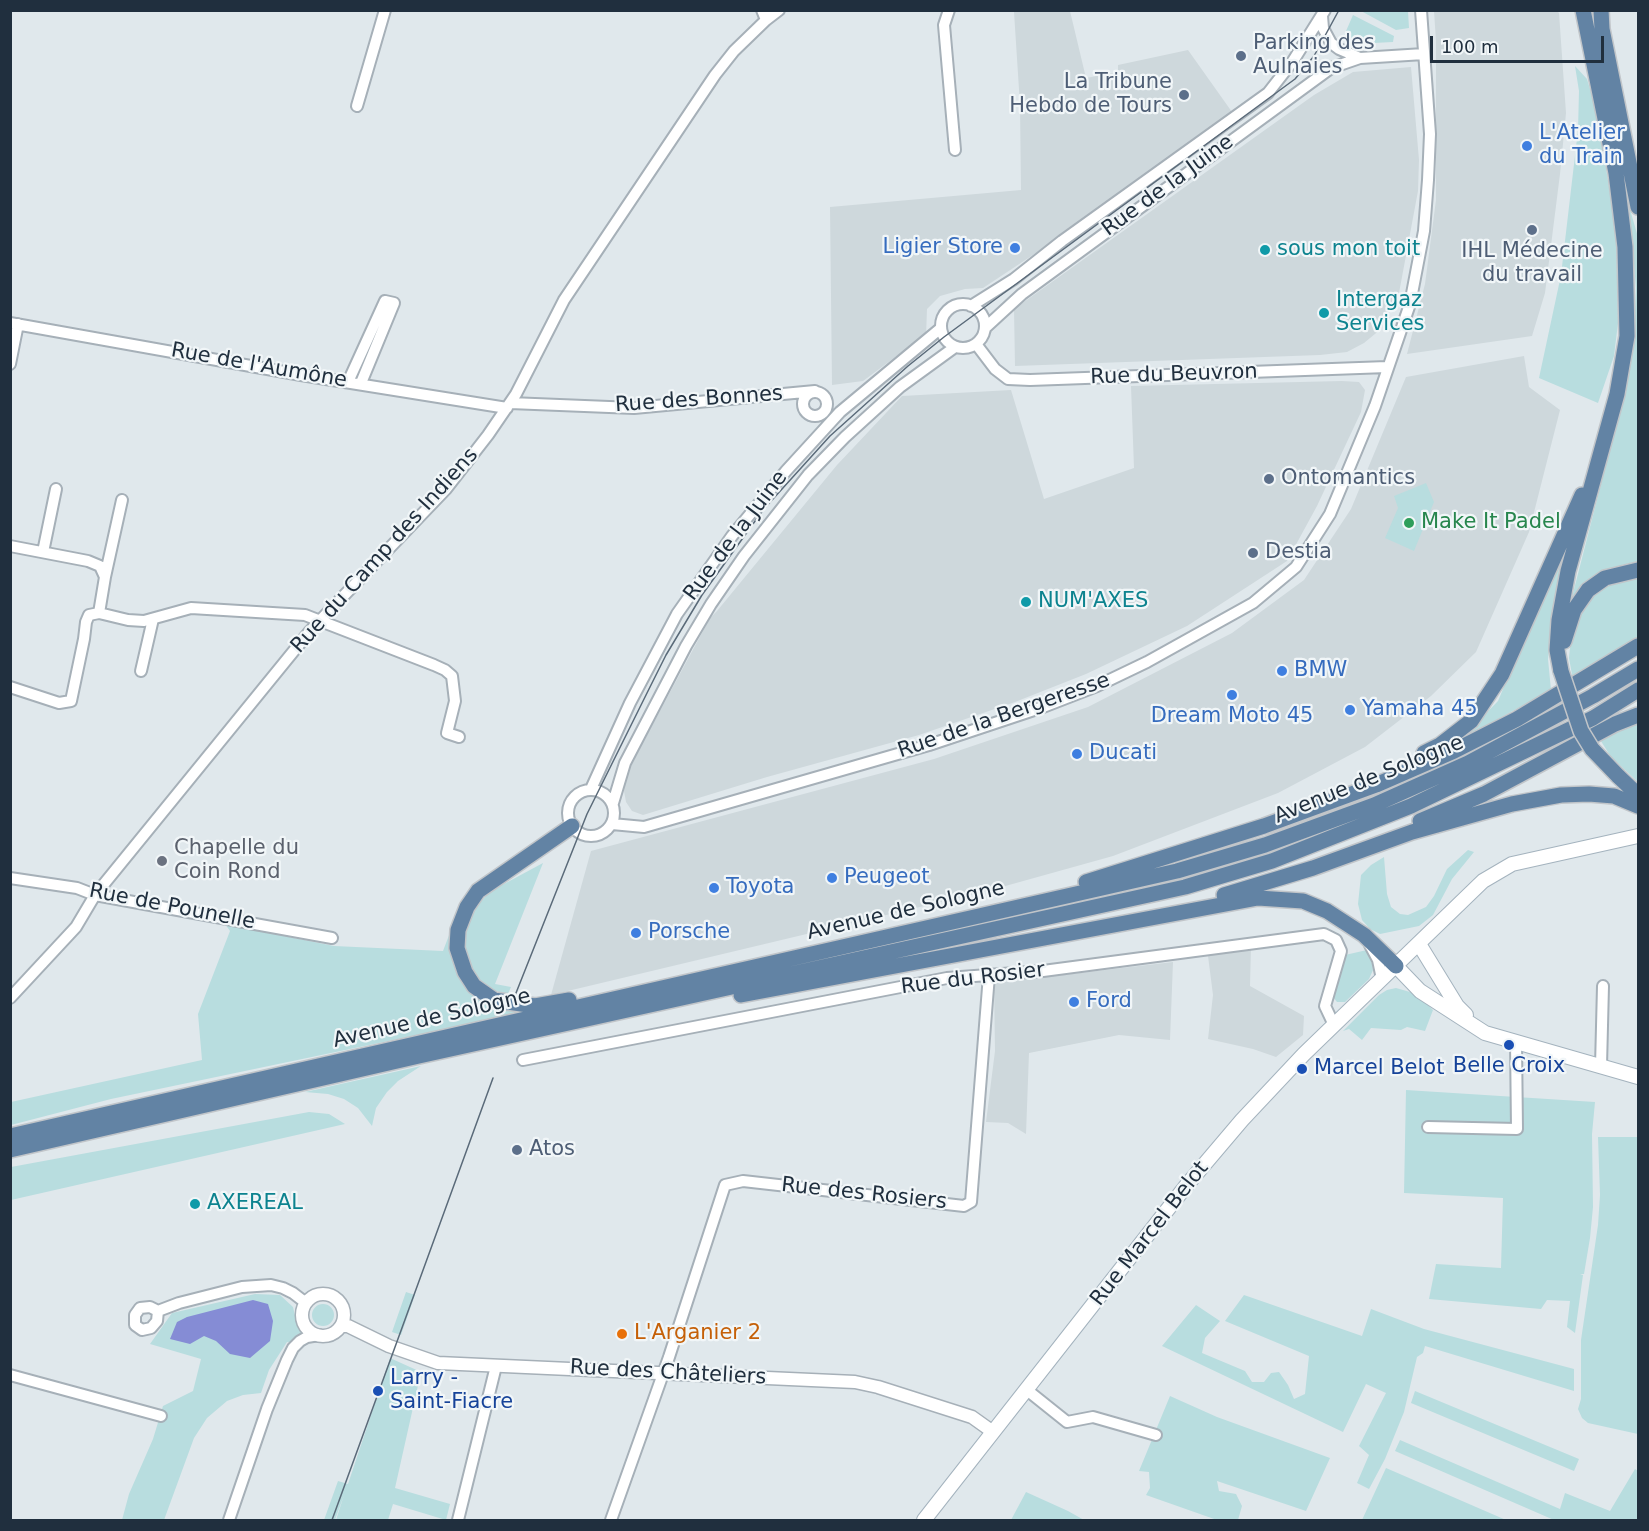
<!DOCTYPE html>
<html>
<head>
<meta charset="utf-8">
<style>
	body { margin:0 }
	#map { position:relative; width:1649px; height:1531px; overflow:hidden; background:#e0e8ec; font-family:"DejaVu Sans",sans-serif }
	canvas { display:block }
	.frame { position:absolute; inset:0; border:12px solid #202f3e; pointer-events:none }
	.scale { position:absolute; left:1430px; top:36px; width:174px; height:27px; box-sizing:border-box; border:3px solid #202f3e; border-top:0; padding-left:8px; font-size:18px; line-height:21px; white-space:nowrap; color:#202f3e; -webkit-text-stroke:4px #f1f6f8; paint-order:stroke }
</style>
</head>
<body>
<div id="map">
<canvas width="1649" height="1531"></canvas>
<div class="frame"></div>
<div class="scale">100 m</div>
</div>
<script>
const ctx = document.querySelector('canvas').getContext('2d');
ctx.lineJoin = 'round';
function paint(path, color) { ctx.fillStyle = color; ctx.fill(path, 'evenodd'); }
const poly = rows => new Path2D(rows.map(r => 'M' + r).join(''));
function strokePath(path, color, width, dash) { ctx.strokeStyle = color; ctx.lineWidth = width; ctx.lineCap = dash ? 'butt' : 'round'; ctx.setLineDash(dash || []); ctx.stroke(path); }
function drawText(font, color, halo, rows, align = 'center') {
  ctx.font = font + ' "DejaVu Sans",sans-serif'; ctx.lineWidth = 4.5; ctx.setLineDash([]); ctx.textBaseline = 'middle'; ctx.strokeStyle = halo; ctx.fillStyle = color; for (const [text, x, y, turn = 0] of rows) {
    ctx.save(); ctx.translate(x, y); ctx.rotate((+turn || 0) * Math.PI / 180); ctx.textAlign = isNaN(turn) ? turn : align; if (halo) ctx.strokeText(text, 0, 0); ctx.fillText(text, 0, 0); ctx.restore();
  }
}
const built = poly([
	[1019,10,1070,11,1086,78,1118,72,1118,65,1188,50,1232,112,1054,241,983,288,965,289,940,296,927,309,926,337,902,352,863,381,832,385,830,207,1021,190,1020,105,1014,12],
	[1434,11,1557,11,1559,13,1566,113,1560,174,1545,293,1532,336,1407,354,1425,284,1436,200,1436,41],
	[1411,67,1419,160,1418,191,1399,293,1381,329,1364,343,1347,352,1320,355,1015,366,1014,309,1314,95,1353,72],
	[1524,356,1529,387,1560,410,1529,532,1476,652,1431,696,1365,747,1278,793,1113,856,991,890,551,995,591,851,934,759,1088,707,1232,633,1304,580,1351,509,1406,377],
	[1342,381,1359,382,1365,390,1361,412,1317,506,1287,561,1187,626,1086,674,1015,702,919,735,767,777,643,815,632,811,626,802,624,791,626,775,633,761,710,618,717,611,837,465,902,396,1011,390,1044,499,1134,468,1131,386],
	[1251,946,1250,986,1304,1016,1303,1035,1276,1057,1253,1049,1208,1039,1213,995,1208,956],
	[1173,962,1170,1040,1119,1035,1029,1053,1026,1134,1008,1123,986,1122,995,1051,994,983]
]);
const green = poly([
	[1361,11,1408,11,1409,28,1396,30],
	[1353,15,1394,36,1393,42,1354,44,1343,38],
	[1575,66,1587,79,1597,113,1616,230,1618,323,1614,356,1598,403,1539,378,1561,275,1578,130,1579,91],
	[1629,206,1638,237,1638,561,1607,569,1591,578,1572,597,1627,383,1634,332,1636,288],
	[1426,483,1434,502,1414,551,1385,538,1398,508,1394,496],
	[1577,513,1552,626,1548,659,1551,690,1498,719,1481,730,1460,740,1498,701],
	[1638,577,1638,640,1573,680,1569,658,1571,638,1580,613,1594,593,1607,585],
	[1638,720,1638,782,1611,757,1599,738],
	[1468,850,1474,852,1452,879,1433,915,1419,926,1380,934,1370,929,1362,920,1358,904,1361,875,1371,865,1384,857,1387,894,1391,907,1400,914,1408,915,1426,907,1434,896,1447,869],
	[543,863,495,984,511,987,508,994,488,989,473,975,465,954,463,932,471,912,491,891],
	[225,924,334,946,443,951,451,930,454,966,475,997,493,1007,527,1012,111,1099,11,1125,11,1102,202,1060,198,1014,230,931],
	[1367,950,1371,959,1373,970,1369,979,1345,1002,1337,1002,1333,997,1345,955],
	[1396,988,1417,994,1433,1010,1425,1031,1407,1027,1401,1030,1371,1028,1362,1040,1349,1029,1343,1031,1379,995,1387,990],
	[421,1066,398,1081,387,1092,376,1108,372,1126,358,1108,344,1099,328,1094,305,1092],
	[1406,1090,1595,1102,1592,1134,1593,1207,1590,1238,1584,1274,1580,1274,1583,1275,1575,1333,1567,1327,1570,1301,1547,1300,1541,1309,1429,1299,1436,1264,1501,1268,1503,1198,1404,1193],
	[309,1112,329,1114,345,1124,11,1200,11,1167],
	[1598,1137,1638,1137,1638,1434,1588,1423,1582,1418,1578,1409,1581,1399,1581,1340,1598,1225,1600,1195],
	[406,1292,415,1295,401,1335,392,1332],
	[255,1294,280,1295,293,1307,297,1324,303,1333,292,1343,287,1342,269,1370,261,1393,243,1395,227,1401,207,1418,194,1438,164,1520,122,1520,129,1494,153,1439,163,1406,193,1391,201,1359,150,1344,172,1313],
	[1244,1295,1362,1336,1371,1309,1424,1329,1574,1369,1574,1391,1425,1346,1423,1353,1417,1357,1404,1412,1385,1459,1369,1489,1357,1483,1369,1455,1359,1446,1386,1393,1366,1384,1343,1432,1162,1346,1196,1305,1220,1321,1205,1338,1202,1353,1245,1371,1252,1382,1264,1382,1271,1373,1279,1372,1288,1385,1294,1399,1305,1394,1309,1356,1225,1321],
	'312 1315a11 11 0 1 1 22 0a11 11 0 1 1-22 0Z',
	[390,1358,421,1372,395,1488,450,1504,446,1520,393,1504,388,1520,336,1520,344,1495,335,1520,324,1520,338,1481,348,1484],
	[1415,1391,1579,1459,1574,1471,1411,1403],
	[1170,1396,1217,1417,1330,1458,1306,1511,1217,1481,1219,1491,1236,1494,1242,1506,1238,1520,1217,1520,1146,1495,1150,1488,1149,1472,1139,1471],
	[1400,1440,1560,1509,1565,1493,1610,1511,1635,1469,1638,1471,1638,1520,1554,1520,1395,1451],
	[1386,1468,1506,1520,1362,1520],
	[1026,1492,1068,1511,1084,1520,1011,1520]
]);
const water = poly([
	[253,1300,268,1304,273,1321,270,1341,250,1358,230,1354,216,1341,204,1336,190,1344,170,1339,177,1322,187,1317]
]);
const minor = poly([
	[762,10,766,20,779,10],
	[949,10,944,25,955,150],
	[1322,16,1323,28,1331,43,1339,49,1360,58],
	[357,106,385,10],
	'941 326a22 22 0 1 1 44 0a22 22 0 1 1-44 0Z',
	[971,306,1014,279,1062,241,1268,93,1293,61,1325,10],
	[10,323,301,375,507,408],
	[985,328,1022,294,1331,68,1360,58,1424,54],
	[976,344,995,369,1008,379,1030,380,1387,367],
	[10,364,18,324],
	[348,382,385,301,394,303,361,383],
	'803 404a12 12 0 1 1 24 0a12 12 0 1 1-24 0Z',
	[510,403,634,408,815,391],
	[10,546,88,561,100,566,105,577,99,613,128,620,144,621,191,608,305,615,434,665,445,670,452,676,455,701,447,733,459,737],
	[43,552,56,489],
	[105,577,122,500],
	[141,671,153,619],
	[10,687,59,703,71,701,84,639,86,622,89,615,99,613],
	[591,789,630,703,677,614,732,536,786,471,840,412,941,328],
	'568 813a23 23 0 1 1 46 0a23 23 0 1 1-46 0Z',
	[613,803,625,763,686,646,711,604,744,556,808,475,845,437,900,387,955,347],
	[612,824,644,827,929,745,1043,707,1097,686,1147,662,1253,603,1296,567,1330,514,1375,406,1410,304,1424,231,1428,180,1430,134,1421,10],
	[10,878,77,888,95,895,332,938],
	[1370,945,1378,960,1382,979],
	[10,998,76,927,95,895,310,631,446,489,488,435,516,394,564,300,715,75,734,51,766,20],
	[523,1060,947,978,1043,971,1324,934,1336,940,1341,951,1325,1006,1334,1025],
	[1601,1066,1603,986],
	[1428,1127,1517,1129,1516,1042],
	[158,1311,157,1321,151,1328,142,1330,135,1325,135,1315,140,1308,150,1307,158,1311,179,1303,242,1287,271,1285,283,1288,293,1293,306,1303],
	[10,1375,161,1416],
	[1027,1390,1067,1422,1093,1417,1156,1435],
	[229,1520,267,1409,287,1360,293,1348,300,1341,307,1337,319,1335],
	[458,1520,496,1366],
	[611,1520,669,1357,725,1185,743,1181,964,1206,971,1202,989,975]
]);
const tertiary = poly([
	'302 1315a21 21 0 1 1 42 0a21 21 0 1 1-42 0Z',
	[341,1326,348,1326,389,1346,438,1363,855,1382,878,1387,972,1417,993,1432]
]);
const secondary = poly([
	[1419,944,1457,1006,1466,1015],
	[1396,966,1420,991,1485,1033,1638,1077],
	[924,1520,1186,1186,1242,1120,1304,1054,1483,881,1512,864,1638,836]
]);
const primary = poly([
	[1601,10,1602,29,1638,207],
	[1564,641,1574,610,1588,590,1605,578,1638,570],
	[1561,671,1557,650,1559,620,1568,571,1617,394,1627,336,1625,247,1616,173,1583,10],
	[1424,753,1440,745,1471,721,1502,674,1582,495],
	[1618,776,1638,795],
	[1420,821,1484,794,1615,724,1638,715],
	[1086,882,1264,826,1376,785,1454,751,1517,719,1638,646],
	[1224,895,1313,868,1412,832,1512,804,1561,795,1589,794,1614,796,1638,806],
	[741,995,1258,898,1303,901,1327,911,1364,935,1396,966],
	[569,1000,535,1006,494,1000,474,986,465,972,457,948,458,930,467,907,478,891,572,826],
	[10,1136,1177,871,1265,845,1374,805,1468,763,1593,696,1638,669],
	[10,1150,419,1056,1185,887,1272,861,1411,806,1593,718,1638,690]
]);
const tram = poly([
	[516,993,587,814,648,691,666,655,702,595,763,510,830,436,908,366,944,337,1295,79,1314,56,1339,10],
	[332,1520,493,1078]
]);
const primaryBridge = poly([
	[1561,671,1581,731,1592,749,1618,776]
]);
const markers = [
	[1241,56,6,"#5c6f8a"],
	[1184,95,6,"#5c6f8a"],
	[1527,146,6,"#3f7fe0"],
	[1532,230,6,"#5c6f8a"],
	[1015,248,6,"#3f7fe0"],
	[1265,250,6,"#0f9aa8"],
	[1324,313,6,"#0f9aa8"],
	[1269,479,6,"#5c6f8a"],
	[1409,523,6,"#2e9e5b"],
	[1253,553,6,"#5c6f8a"],
	[1026,602,6,"#0f9aa8"],
	[1282,671,6,"#3f7fe0"],
	[1232,695,6,"#3f7fe0"],
	[1350,710,6,"#3f7fe0"],
	[1077,754,6,"#3f7fe0"],
	[162,861,6,"#6b7280"],
	[832,878,6,"#3f7fe0"],
	[714,888,6,"#3f7fe0"],
	[636,933,6,"#3f7fe0"],
	[1074,1002,6,"#3f7fe0"],
	[1509,1045,6,"#1a4fb4"],
	[1302,1069,6,"#1a4fb4"],
	[517,1150,6,"#5c6f8a"],
	[195,1204,6,"#0f9aa8"],
	[622,1334,6,"#e8710a"],
	[378,1391,6,"#1a4fb4"]
];
const serviceNames = [
	["Parking des",1253,44],
	["Aulnaies",1253,68],
	["La Tribune",1172,83,"right"],
	["Hebdo de Tours",1172,107,"right"],
	["IHL Médecine",1532,252,"center"],
	["du travail",1532,276,"center"],
	["Ontomantics",1281,479],
	["Destia",1265,553],
	["Atos",529,1150]
];
const shopNames = [
	["L'Atelier",1539,134],
	["du Train",1539,158],
	["Ligier Store",1003,248,"right"],
	["BMW",1294,671],
	["Yamaha 45",1362,710],
	["Dream Moto 45",1232,717,"center"],
	["Ducati",1089,754],
	["Peugeot",844,878],
	["Toyota",726,888],
	["Porsche",648,933],
	["Ford",1086,1002]
];
const streetNames = [
	["Rue de la Juine",1168,186,-36],
	["Rue de l'Aumône",259,366,10],
	["Rue du Beuvron",1174,375,-2],
	["Rue des Bonnes",699,400,-4],
	["Rue de la Juine",736,536,-53],
	["Rue du Camp des Indiens",385,551,-48],
	["Rue de la Bergeresse",1004,716,-19],
	["Avenue de Sologne",1369,780,-22],
	["Rue de Pounelle",172,907,11],
	["Avenue de Sologne",906,911,-13],
	["Rue du Rosier",973,979,-7],
	["Avenue de Sologne",432,1019,-13],
	["Rue des Rosiers",864,1194,6],
	["Rue Marcel Belot",1150,1234,-52],
	["Rue des Châteliers",668,1373,3]
];
const cultureNames = [
	["sous mon toit",1277,250],
	["Intergaz",1336,301],
	["Services",1336,325],
	["NUM'AXES",1038,602],
	["AXEREAL",207,1204]
];
const leisureNames = [
	["Make It Padel",1421,523]
];
const worshipNames = [
	["Chapelle du",174,849],
	["Coin Rond",174,873]
];
const transitNames = [
	["Belle Croix",1509,1067,"center"],
	["Marcel Belot",1314,1069],
	["Larry -",390,1379],
	["Saint-Fiacre",390,1403]
];
const foodNames = [
	["L'Arganier 2",634,1334]
];
paint(built, '#ced8dc');
paint(green, '#b8dddf');
paint(water, '#858cd5');
strokePath(minor, '#a6b0b8', 14);
strokePath(tertiary, '#a6b0b8', 15);
strokePath(secondary, '#a4b3be', 16);
strokePath(primary, '#c1c5c9', 18);
strokePath(minor, '#fff', 10);
strokePath(tertiary, '#fff', 12);
strokePath(secondary, '#fff', 14);
strokePath(primary, '#6283a4', 15);
strokePath(tram, '#5a6a79', 1.5);
strokePath(primaryBridge, '#c1c5c9', 18, []);
strokePath(primaryBridge, '#6283a4', 15);
for (const [x, y, r, color] of markers) { const dot = new Path2D(); dot.arc(x, y, r, 0, 2 * Math.PI); ctx.fillStyle = color; ctx.fill(dot); strokePath(dot, '#f1f6f8', 2); }
drawText('21px', '#4e5e75', '#f1f6f8', serviceNames, 'left');
drawText('21px', '#366cbe', '#f1f6f8', shopNames, 'left');
drawText('21px', '#202f3e', '#f1f6f8', streetNames);
drawText('21px', '#0d838f', '#f1f6f8', cultureNames, 'left');
drawText('21px', '#27864d', '#f1f6f8', leisureNames, 'left');
drawText('21px', '#5b616d', '#f1f6f8', worshipNames, 'left');
drawText('21px', '#164399', '#f1f6f8', transitNames, 'left');
drawText('21px', '#c56008', '#f1f6f8', foodNames, 'left');
</script>
</body>
</html>
